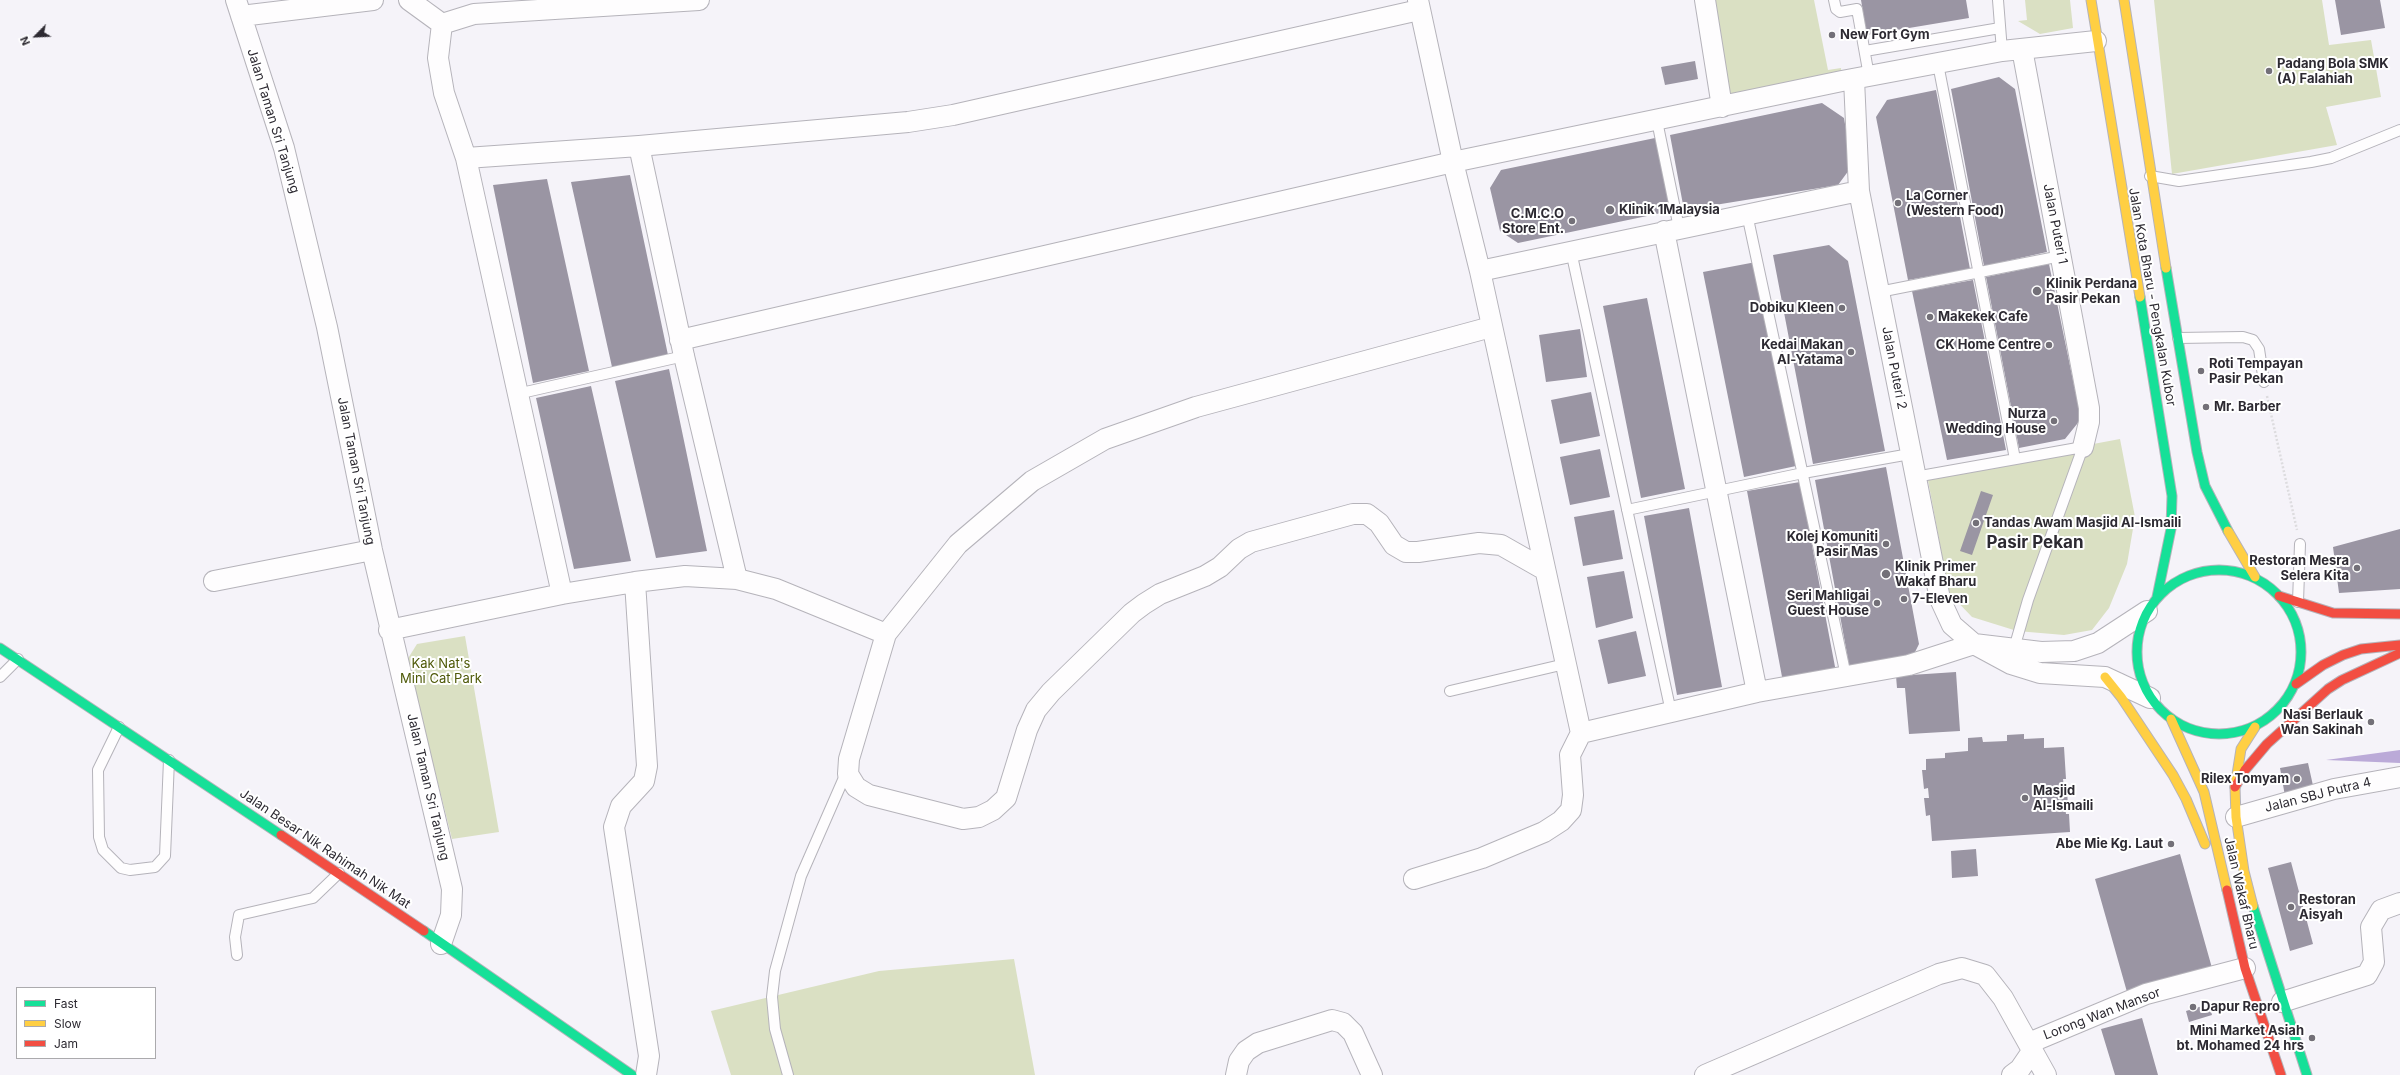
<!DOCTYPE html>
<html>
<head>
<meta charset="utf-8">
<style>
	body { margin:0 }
	#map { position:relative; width:2400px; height:1075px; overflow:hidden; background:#f5f3f9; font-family:Inter,sans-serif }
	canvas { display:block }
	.legend { position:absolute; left:16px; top:987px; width:140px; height:72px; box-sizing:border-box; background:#fff; border:1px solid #abaaad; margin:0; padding:5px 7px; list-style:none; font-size:12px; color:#2d2a32 }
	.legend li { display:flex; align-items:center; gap:8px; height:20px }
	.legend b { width:20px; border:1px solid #abaaad }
	.north { position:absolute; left:16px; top:16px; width:40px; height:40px; -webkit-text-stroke:3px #fff; paint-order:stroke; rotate:246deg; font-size:11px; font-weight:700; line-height:16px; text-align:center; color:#2d2a32 }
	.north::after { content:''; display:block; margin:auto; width:14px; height:18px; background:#2d2a32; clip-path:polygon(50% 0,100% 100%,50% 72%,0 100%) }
</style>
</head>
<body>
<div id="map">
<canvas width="2400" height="1075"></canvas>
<ul class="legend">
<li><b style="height:5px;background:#16e098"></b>Fast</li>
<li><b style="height:5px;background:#ffcf43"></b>Slow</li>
<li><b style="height:5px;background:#f24e42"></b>Jam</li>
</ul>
<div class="north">N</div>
</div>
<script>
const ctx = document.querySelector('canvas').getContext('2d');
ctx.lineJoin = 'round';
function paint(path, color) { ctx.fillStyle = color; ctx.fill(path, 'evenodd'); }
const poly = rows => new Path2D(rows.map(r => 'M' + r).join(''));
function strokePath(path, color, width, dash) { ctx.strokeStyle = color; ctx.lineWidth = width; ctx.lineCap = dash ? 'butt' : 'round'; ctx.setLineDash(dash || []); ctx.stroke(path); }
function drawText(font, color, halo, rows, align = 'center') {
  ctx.font = font + ' Inter,sans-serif'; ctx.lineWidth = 4; ctx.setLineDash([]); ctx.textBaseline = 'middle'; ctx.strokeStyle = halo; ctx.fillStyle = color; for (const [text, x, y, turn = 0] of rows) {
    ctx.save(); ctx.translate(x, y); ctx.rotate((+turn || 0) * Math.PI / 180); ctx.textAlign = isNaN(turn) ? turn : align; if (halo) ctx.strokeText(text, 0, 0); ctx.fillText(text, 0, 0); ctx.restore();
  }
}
const green = poly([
	[1705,0,1814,0,1828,70,1841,68,1842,81,1722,107],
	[2025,0,2070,0,2073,28,2040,34,2018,21,2027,20],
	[2154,0,2322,0,2329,45,2371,40,2381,97,2326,107,2337,145,2172,174],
	[2120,439,2135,517,2127,564,2109,608,2092,630,2064,635,2017,631,1972,617,1949,593,1927,475],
	[465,636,499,832,452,839,407,660,417,644],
	[1014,959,1035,1075,731,1075,711,1011,879,971]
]);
const water = poly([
	[2400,750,2400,763,2326,760]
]);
const building = poly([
	[1861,0,1966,0,1969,18,1867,35],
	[2335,0,2380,0,2385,28,2341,35],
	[1695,61,1698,79,1665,85,1661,67],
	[1999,77,2015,89,2047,252,1984,266,1951,89],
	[1936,90,1970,269,1908,280,1876,117,1887,100],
	[1822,103,1844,118,1852,166,1838,185,1684,210,1670,135],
	[1655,138,1671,211,1518,243,1500,231,1490,188,1501,170],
	[630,175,668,355,612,367,571,182],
	[547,179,589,371,533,383,493,185],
	[1829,245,1848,261,1885,451,1813,464,1773,255],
	[1756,262,1796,466,1744,477,1703,272],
	[2049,264,2081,419,2065,439,2019,448,1986,277],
	[1973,280,2006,450,1947,460,1912,291],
	[1647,298,1685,489,1641,498,1603,306],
	[1580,329,1587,377,1546,382,1539,335],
	[669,369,707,551,656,558,615,381],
	[591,386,631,561,574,569,536,398],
	[1591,392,1600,436,1560,444,1551,400],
	[1600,449,1610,497,1570,505,1560,457],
	[1886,467,1919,644,1912,658,1850,670,1815,480],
	[1800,482,1836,672,1783,682,1747,491],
	[1981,491,1993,495,1972,555,1960,551],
	[1689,508,1722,687,1677,695,1644,516],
	[1614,510,1623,559,1583,566,1574,517],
	[2400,529,2400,589,2339,593,2333,547],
	[1624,571,1633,618,1596,628,1587,577],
	[1636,631,1646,676,1608,684,1598,640],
	[1956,672,1960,731,1909,734,1905,688,1897,688,1896,676],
	[2024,734,2024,739,2044,738,2044,748,2064,747,2066,779,2063,779,2064,789,2067,789,2068,807,2065,807,2066,814,2069,814,2070,832,1932,841,1930,815,1926,816,1924,798,1929,798,1928,788,1924,789,1922,770,1926,770,1926,759,1945,758,1945,753,1968,751,1968,738,1982,737,1983,742,2007,741,2007,735],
	[2308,763,2314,790,2285,796,2280,768],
	[1976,849,1978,876,1952,878,1951,851],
	[2180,854,2212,968,2127,992,2095,879],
	[2291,862,2313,944,2290,951,2268,868],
	[2209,1004,2212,1015,2189,1022,2186,1011],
	[2142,1018,2158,1075,2115,1075,2101,1029]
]);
const path = poly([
	[2267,396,2297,530]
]);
const lane = poly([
	[1834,0,1836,9,1840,12,1857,9,1869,76],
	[1998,0,2002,51],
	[1865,51,2000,28],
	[1938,64,2015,459],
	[1657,121,1679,228],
	[2150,176,2179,181,2311,162,2331,158,2400,130],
	[1747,214,1846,676],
	[1571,251,1671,712],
	[1879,292,2061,256],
	[2178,338,2243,337,2253,340,2259,349,2264,382],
	[517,394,684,356],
	[1915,477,2083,447,2028,600,2013,652],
	[1627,510,1803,473,1910,454],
	[2298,602,2300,544],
	[0,677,18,659],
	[1450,691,1565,664],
	[119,727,98,770,99,837,103,850,121,868,130,870,155,867,165,856,169,760],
	[237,955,235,937,239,915,313,898,339,873],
	[788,1075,775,1029,772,997,775,971,801,876,843,780,848,774]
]);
const street = poly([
	[236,0,284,148,327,327,372,550,452,889,451,915,441,944],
	[409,0,442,24],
	[1705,0,1722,107],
	[241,16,373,0],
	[442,24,438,58,444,93,466,158,562,594],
	[442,24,474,14,699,0],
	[2022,49,2089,408,2089,422,2083,447],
	[1854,79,1859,191,1940,599,1952,625,1974,644,2011,664,2040,673,2105,677,2150,698],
	[639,146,684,356,737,579,776,589,886,634],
	[466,158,639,146,908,122,953,115,1419,10],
	[1664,231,1757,692],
	[1480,271,1859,191],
	[1491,327,1196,407,1105,439,1032,481,958,544,886,634,849,759,848,774,856,787,869,795,963,819,979,817,993,810,1006,798,1027,730,1036,710,1051,692,1132,613,1144,604,1160,594,1205,576,1220,567,1239,549,1251,542,1353,514,1367,514,1379,523,1394,545,1406,552,1418,552,1479,543,1501,545,1545,570],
	[680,340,1453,162,1842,81,2002,51,2096,41],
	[214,581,372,550],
	[635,582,647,766,644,781,621,806,614,827,649,1056,646,1075],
	[389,630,562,594,635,582,685,576,737,579],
	[1581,733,1757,692,1909,665,1974,644,2041,652,2074,651,2098,643,2147,611],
	[2236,817,2334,789,2400,777],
	[1414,879,1482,858,1544,832,1561,821,1571,810,1573,795,1570,755,1581,733,1480,271,1453,162,1418,0],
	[2282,1002,2367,975,2374,962,2371,927,2381,910,2400,903],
	[2029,1043,2146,994,2245,968],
	[1236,1075,1239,1061,1246,1051,1258,1043,1332,1020,1343,1023,1353,1033,1372,1075],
	[1705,1075,1939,974,1962,968,1985,975,2003,998,2046,1075],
	[2012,1075,2020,1069,2033,1050]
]);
const fast = poly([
	[2166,268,2197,452,2205,486,2228,531],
	[2140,297,2172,496,2171,529,2157,597],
	'2137 652a82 82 0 1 1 164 0a82 82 0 1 1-164 0Z',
	[0,648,281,835],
	[2253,906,2307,1075],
	[424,931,632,1075]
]);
const slow = poly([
	[2091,0,2140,297],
	[2124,0,2166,268],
	[2228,531,2255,577],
	[2105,677,2121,697,2173,775,2186,799,2205,844],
	[2171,719,2204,792,2227,890],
	[2253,906,2244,871,2236,817,2235,787,2241,749,2255,727]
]);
const jam = poly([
	[2279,596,2333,613,2400,614],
	[2296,684,2323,665,2343,655,2361,649,2400,645],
	[2235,787,2245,770,2267,744,2328,689,2342,680,2400,653],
	[281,835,424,931],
	[2227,890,2245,968,2281,1075]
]);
const markers = [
	[1832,35,4,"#737078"],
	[2269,71,4,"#737078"],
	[1898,203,4,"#737078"],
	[1610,210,5,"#737078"],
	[1572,221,4,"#737078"],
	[2037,291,5,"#737078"],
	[1842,308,4,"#737078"],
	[1930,317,4,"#737078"],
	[2049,345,4,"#737078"],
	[1851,352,4,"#737078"],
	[2201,371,4,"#737078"],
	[2206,407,4,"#737078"],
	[2054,421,4,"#737078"],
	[1976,523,4,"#737078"],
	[1886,544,4,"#737078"],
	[2357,568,4,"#737078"],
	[1886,574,5,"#737078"],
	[1904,599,4,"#737078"],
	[1877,603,4,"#737078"],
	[2371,722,4,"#737078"],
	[2297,779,4,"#737078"],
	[2025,798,4,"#737078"],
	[2171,844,4,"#737078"],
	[2291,907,4,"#737078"],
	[2193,1007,4,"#737078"],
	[2312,1038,4,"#737078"]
];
const poiNames = [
	["New Fort Gym",1840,35],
	["Padang Bola SMK",2277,64],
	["(A) Falahiah",2277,79],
	["La Corner",1906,196],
	["(Western Food)",1906,211],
	["Klinik 1Malaysia",1619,210],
	["C.M.C.O",1564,214,"right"],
	["Store Ent.",1564,229,"right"],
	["Klinik Perdana",2046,284],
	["Pasir Pekan",2046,299],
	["Dobiku Kleen",1834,308,"right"],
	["Makekek Cafe",1938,317],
	["Kedai Makan",1843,345,"right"],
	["Al-Yatama",1843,360,"right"],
	["CK Home Centre",2041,345,"right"],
	["Roti Tempayan",2209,364],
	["Pasir Pekan",2209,379],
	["Mr. Barber",2214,407],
	["Nurza",2046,414,"right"],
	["Wedding House",2046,429,"right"],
	["Tandas Awam Masjid Al-Ismaili",1984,523],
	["Kolej Komuniti",1878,537,"right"],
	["Pasir Mas",1878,552,"right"],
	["Restoran Mesra",2349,561,"right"],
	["Selera Kita",2349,576,"right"],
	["Klinik Primer",1895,567],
	["Wakaf Bharu",1895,582],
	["Seri Mahligai",1869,596,"right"],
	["Guest House",1869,611,"right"],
	["7-Eleven",1912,599],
	["Nasi Berlauk",2363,715,"right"],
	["Wan Sakinah",2363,730,"right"],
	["Rilex Tomyam",2289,779,"right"],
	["Masjid",2033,791],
	["Al-Ismaili",2033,806],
	["Abe Mie Kg. Laut",2163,844,"right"],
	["Restoran",2299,900],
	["Aisyah",2299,915],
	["Dapur Repro",2201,1007],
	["Mini Market Asiah",2304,1031,"right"],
	["bt. Mohamed 24 hrs",2304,1046,"right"]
];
const streetNames = [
	["Jalan Taman Sri Tanjung",273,121,73],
	["Jalan Puteri 1",2055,224,79],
	["Jalan Kota Bharu - Pengkalan Kubor",2152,297,80],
	["Jalan Puteri 2",1894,368,79],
	["Jalan Taman Sri Tanjung",356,471,79],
	["Jalan Taman Sri Tanjung",428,787,77],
	["Jalan SBJ Putra 4",2318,795,-14],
	["Jalan Besar Nik Rahimah Nik Mat",325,849,34],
	["Jalan Wakaf Bharu",2241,893,77],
	["Lorong Wan Mansor",2102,1014,-21]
];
const parkNames = [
	["Kak Nat's",441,664],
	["Mini Cat Park",441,679]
];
const districtNames = [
	["Pasir Pekan",2035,543]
];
paint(green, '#dae0c3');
paint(water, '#bbaad8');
paint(building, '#9a95a3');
strokePath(lane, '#b5b3ba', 12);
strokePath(street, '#b5b3ba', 22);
strokePath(fast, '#b5b3ba', 11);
strokePath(slow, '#b5b3ba', 11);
strokePath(jam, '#b5b3ba', 11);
strokePath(path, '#dddcdf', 2.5, [2, 2]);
strokePath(lane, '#fefdfe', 10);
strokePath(street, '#fefdfe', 20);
strokePath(fast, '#16e098', 9);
strokePath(slow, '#ffcf43', 9);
strokePath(jam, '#f24e42', 9);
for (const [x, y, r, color] of markers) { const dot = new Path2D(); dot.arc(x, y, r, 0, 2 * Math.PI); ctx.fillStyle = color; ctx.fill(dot); strokePath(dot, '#fff', 1.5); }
drawText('bold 13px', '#2d2a32', '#fff', poiNames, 'left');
drawText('13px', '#2d2a32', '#fff', streetNames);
drawText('13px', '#4f5a09', '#fff', parkNames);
drawText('bold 17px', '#2d2a32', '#fff', districtNames);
</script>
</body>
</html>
